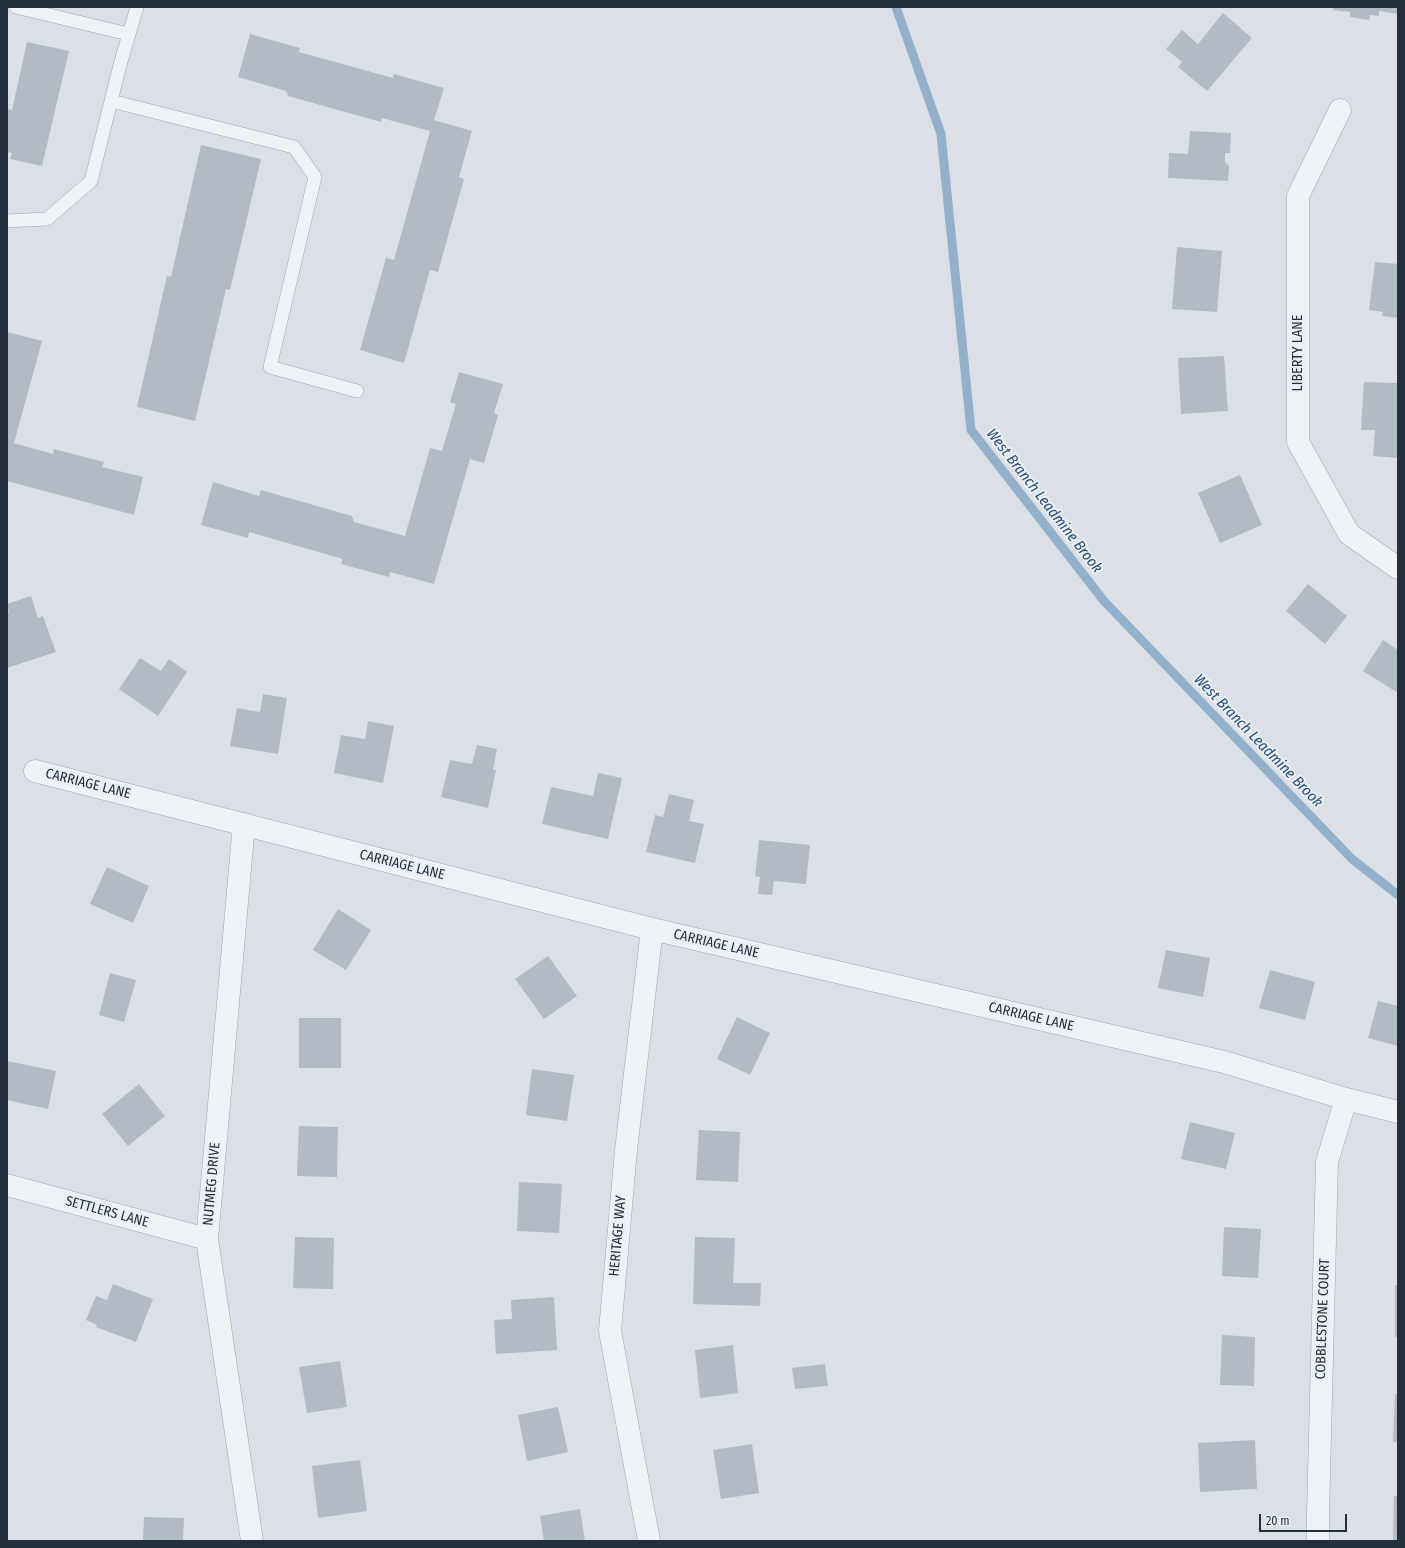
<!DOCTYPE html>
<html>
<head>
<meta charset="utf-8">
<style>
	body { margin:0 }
	#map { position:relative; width:1405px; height:1548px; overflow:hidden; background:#dbe0e7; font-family:"Fira Sans Condensed",sans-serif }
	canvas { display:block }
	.frame { position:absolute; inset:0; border:8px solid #242f3e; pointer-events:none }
	.scale { position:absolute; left:1259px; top:1514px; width:88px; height:18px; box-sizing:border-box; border:2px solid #242f3e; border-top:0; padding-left:5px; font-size:12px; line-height:14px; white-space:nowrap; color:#242f3e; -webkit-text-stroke:3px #eaeff5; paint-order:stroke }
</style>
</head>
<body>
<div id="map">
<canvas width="1405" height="1548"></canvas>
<div class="frame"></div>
<div class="scale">20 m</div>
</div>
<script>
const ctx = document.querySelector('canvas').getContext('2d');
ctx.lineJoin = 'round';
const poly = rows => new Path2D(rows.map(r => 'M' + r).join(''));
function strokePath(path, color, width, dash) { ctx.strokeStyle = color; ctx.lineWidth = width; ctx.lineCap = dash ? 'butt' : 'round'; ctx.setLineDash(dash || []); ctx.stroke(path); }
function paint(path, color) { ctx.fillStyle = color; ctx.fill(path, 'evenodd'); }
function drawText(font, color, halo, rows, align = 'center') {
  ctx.font = font + ' "Fira Sans Condensed",sans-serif'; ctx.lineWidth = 4; ctx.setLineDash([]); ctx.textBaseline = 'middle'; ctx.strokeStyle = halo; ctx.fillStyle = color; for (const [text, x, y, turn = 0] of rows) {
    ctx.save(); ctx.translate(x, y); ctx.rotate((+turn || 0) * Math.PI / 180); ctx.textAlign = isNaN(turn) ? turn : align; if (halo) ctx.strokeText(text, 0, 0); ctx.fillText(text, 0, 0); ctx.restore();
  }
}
const stream = poly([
	[896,7,941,134,971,430,1104,601,1352,859,1398,895]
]);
const building = poly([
	[1334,7,1398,7,1398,14,1379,11,1379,16,1370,15,1369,20,1350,17,1350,12,1333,10],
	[1223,13,1252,38,1207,91,1178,67,1182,62,1166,49,1182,30,1198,44],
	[250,34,300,48,299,52,393,78,394,74,444,88,434,120,472,131,459,177,464,179,438,272,430,270,404,363,360,350,386,258,394,260,430,131,382,118,381,122,288,96,286,91,238,77],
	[27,42,69,51,42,166,10,159,12,153,7,152,7,109,12,110],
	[1190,131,1231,133,1230,153,1225,153,1225,162,1229,166,1228,181,1168,178,1169,153,1188,154],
	[201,145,261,159,230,290,226,289,195,421,137,407,167,276,171,277],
	[1177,247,1222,251,1217,312,1172,309],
	[1375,262,1398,264,1398,318,1382,316,1383,312,1369,310],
	[7,332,42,341,14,443,53,454,54,449,104,462,102,467,143,477,134,515,7,481],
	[1224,356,1228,411,1181,414,1178,358],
	[459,372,503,384,494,413,498,415,484,463,470,459,434,584,390,572,389,577,341,564,343,559,249,532,248,538,201,525,213,482,259,496,261,490,352,516,354,522,405,536,430,448,442,451,456,404,450,402],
	[1364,382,1398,383,1398,458,1373,456,1375,430,1361,430],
	[1240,475,1262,525,1220,543,1198,493],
	[1308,584,1347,616,1325,644,1286,611],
	[31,596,38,618,43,616,56,652,7,668,7,613,9,612,7,604],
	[1383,640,1398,650,1398,693,1363,671],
	[140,658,161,671,169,659,187,672,158,716,119,689],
	[263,694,287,698,278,754,230,746,237,708,260,712],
	[368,721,394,726,383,783,334,773,341,735,365,739],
	[477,745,497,749,493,770,496,770,488,808,441,797,450,760,472,764],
	[598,773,622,778,608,839,542,824,551,787,593,796],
	[669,794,694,800,689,821,704,824,695,863,646,852,655,815,663,817],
	[759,840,810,845,806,884,774,881,772,895,758,894,760,877,755,876],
	[107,867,149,886,133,923,90,904],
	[338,909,371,930,346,970,313,950],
	[1166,950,1210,958,1203,997,1158,988],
	[548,956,577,996,544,1019,515,979],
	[1270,970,1315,982,1305,1020,1259,1008],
	[110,973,136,980,124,1022,99,1015],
	[1378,1001,1398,1006,1398,1046,1368,1038],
	[737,1017,770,1033,750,1075,717,1059],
	[299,1018,341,1018,341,1068,299,1068],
	[7,1061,56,1071,48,1109,7,1100],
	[532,1069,574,1075,567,1121,526,1115],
	[139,1084,165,1116,128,1146,102,1114],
	[1190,1122,1235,1133,1226,1169,1181,1159],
	[299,1126,338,1127,337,1177,297,1176],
	[699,1130,740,1132,738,1182,696,1180],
	[519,1182,562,1184,559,1233,517,1231],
	[1224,1227,1261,1229,1258,1278,1222,1276],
	[295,1237,334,1238,333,1289,293,1288],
	[695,1237,735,1238,733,1283,761,1283,760,1306,693,1304],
	[113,1284,153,1299,136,1342,96,1327,97,1325,86,1320,96,1296,107,1300],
	[1395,1285,1398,1285,1398,1336,1395,1337],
	[554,1297,557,1350,496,1354,494,1320,512,1319,511,1300],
	[1222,1335,1255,1337,1254,1386,1220,1385],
	[733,1345,738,1393,700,1398,695,1350],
	[340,1361,347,1407,307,1413,299,1367],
	[825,1364,828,1386,795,1389,792,1368],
	[1395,1394,1398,1394,1398,1442,1393,1442],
	[558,1407,568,1452,527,1461,518,1415],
	[1255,1440,1257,1489,1200,1492,1198,1443],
	[752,1444,759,1493,721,1499,713,1450],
	[360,1460,367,1511,318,1518,312,1466],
	[1394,1496,1398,1496,1398,1541,1393,1541],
	[580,1509,585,1541,544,1541,540,1516],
	[144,1517,184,1518,183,1541,143,1541]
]);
const lane = poly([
	[16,7,128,34],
	[111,101,294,147,315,177,270,367,357,391],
	[7,221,47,219,91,181,120,65,137,7]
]);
const street = poly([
	[1340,110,1298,196,1298,442,1349,534,1398,568],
	[35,771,652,929,1224,1062,1346,1099,1398,1112],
	[244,824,207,1239,252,1541],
	[7,1185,207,1239],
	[649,1541,610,1331,626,1150,652,929],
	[1318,1541,1318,1514,1327,1162,1346,1099]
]);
const streetNames = [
	["LIBERTY LANE",1298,353,-90],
	["CARRIAGE LANE",88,784,14],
	["CARRIAGE LANE",402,865,14],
	["CARRIAGE LANE",716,944,13],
	["CARRIAGE LANE",1031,1017,13],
	["NUTMEG DRIVE",212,1184,-85],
	["SETTLERS LANE",107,1212,15],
	["HERITAGE WAY",618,1236,-85],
	["COBBLESTONE COURT",1323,1319,-88]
];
const waterNames = [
	["West Branch Leadmine Brook",1044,501,52],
	["West Branch Leadmine Brook",1258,741,46]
];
strokePath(stream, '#93b0cb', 9);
paint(building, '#b2bac4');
strokePath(lane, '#a0a7b1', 14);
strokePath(street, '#a0a7b1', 23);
strokePath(lane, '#eef1f5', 13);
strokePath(street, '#eef1f5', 22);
drawText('14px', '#242f3e', '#eaeff5', streetNames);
drawText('italic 15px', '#2b4f75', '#eaeff5', waterNames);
</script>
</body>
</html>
